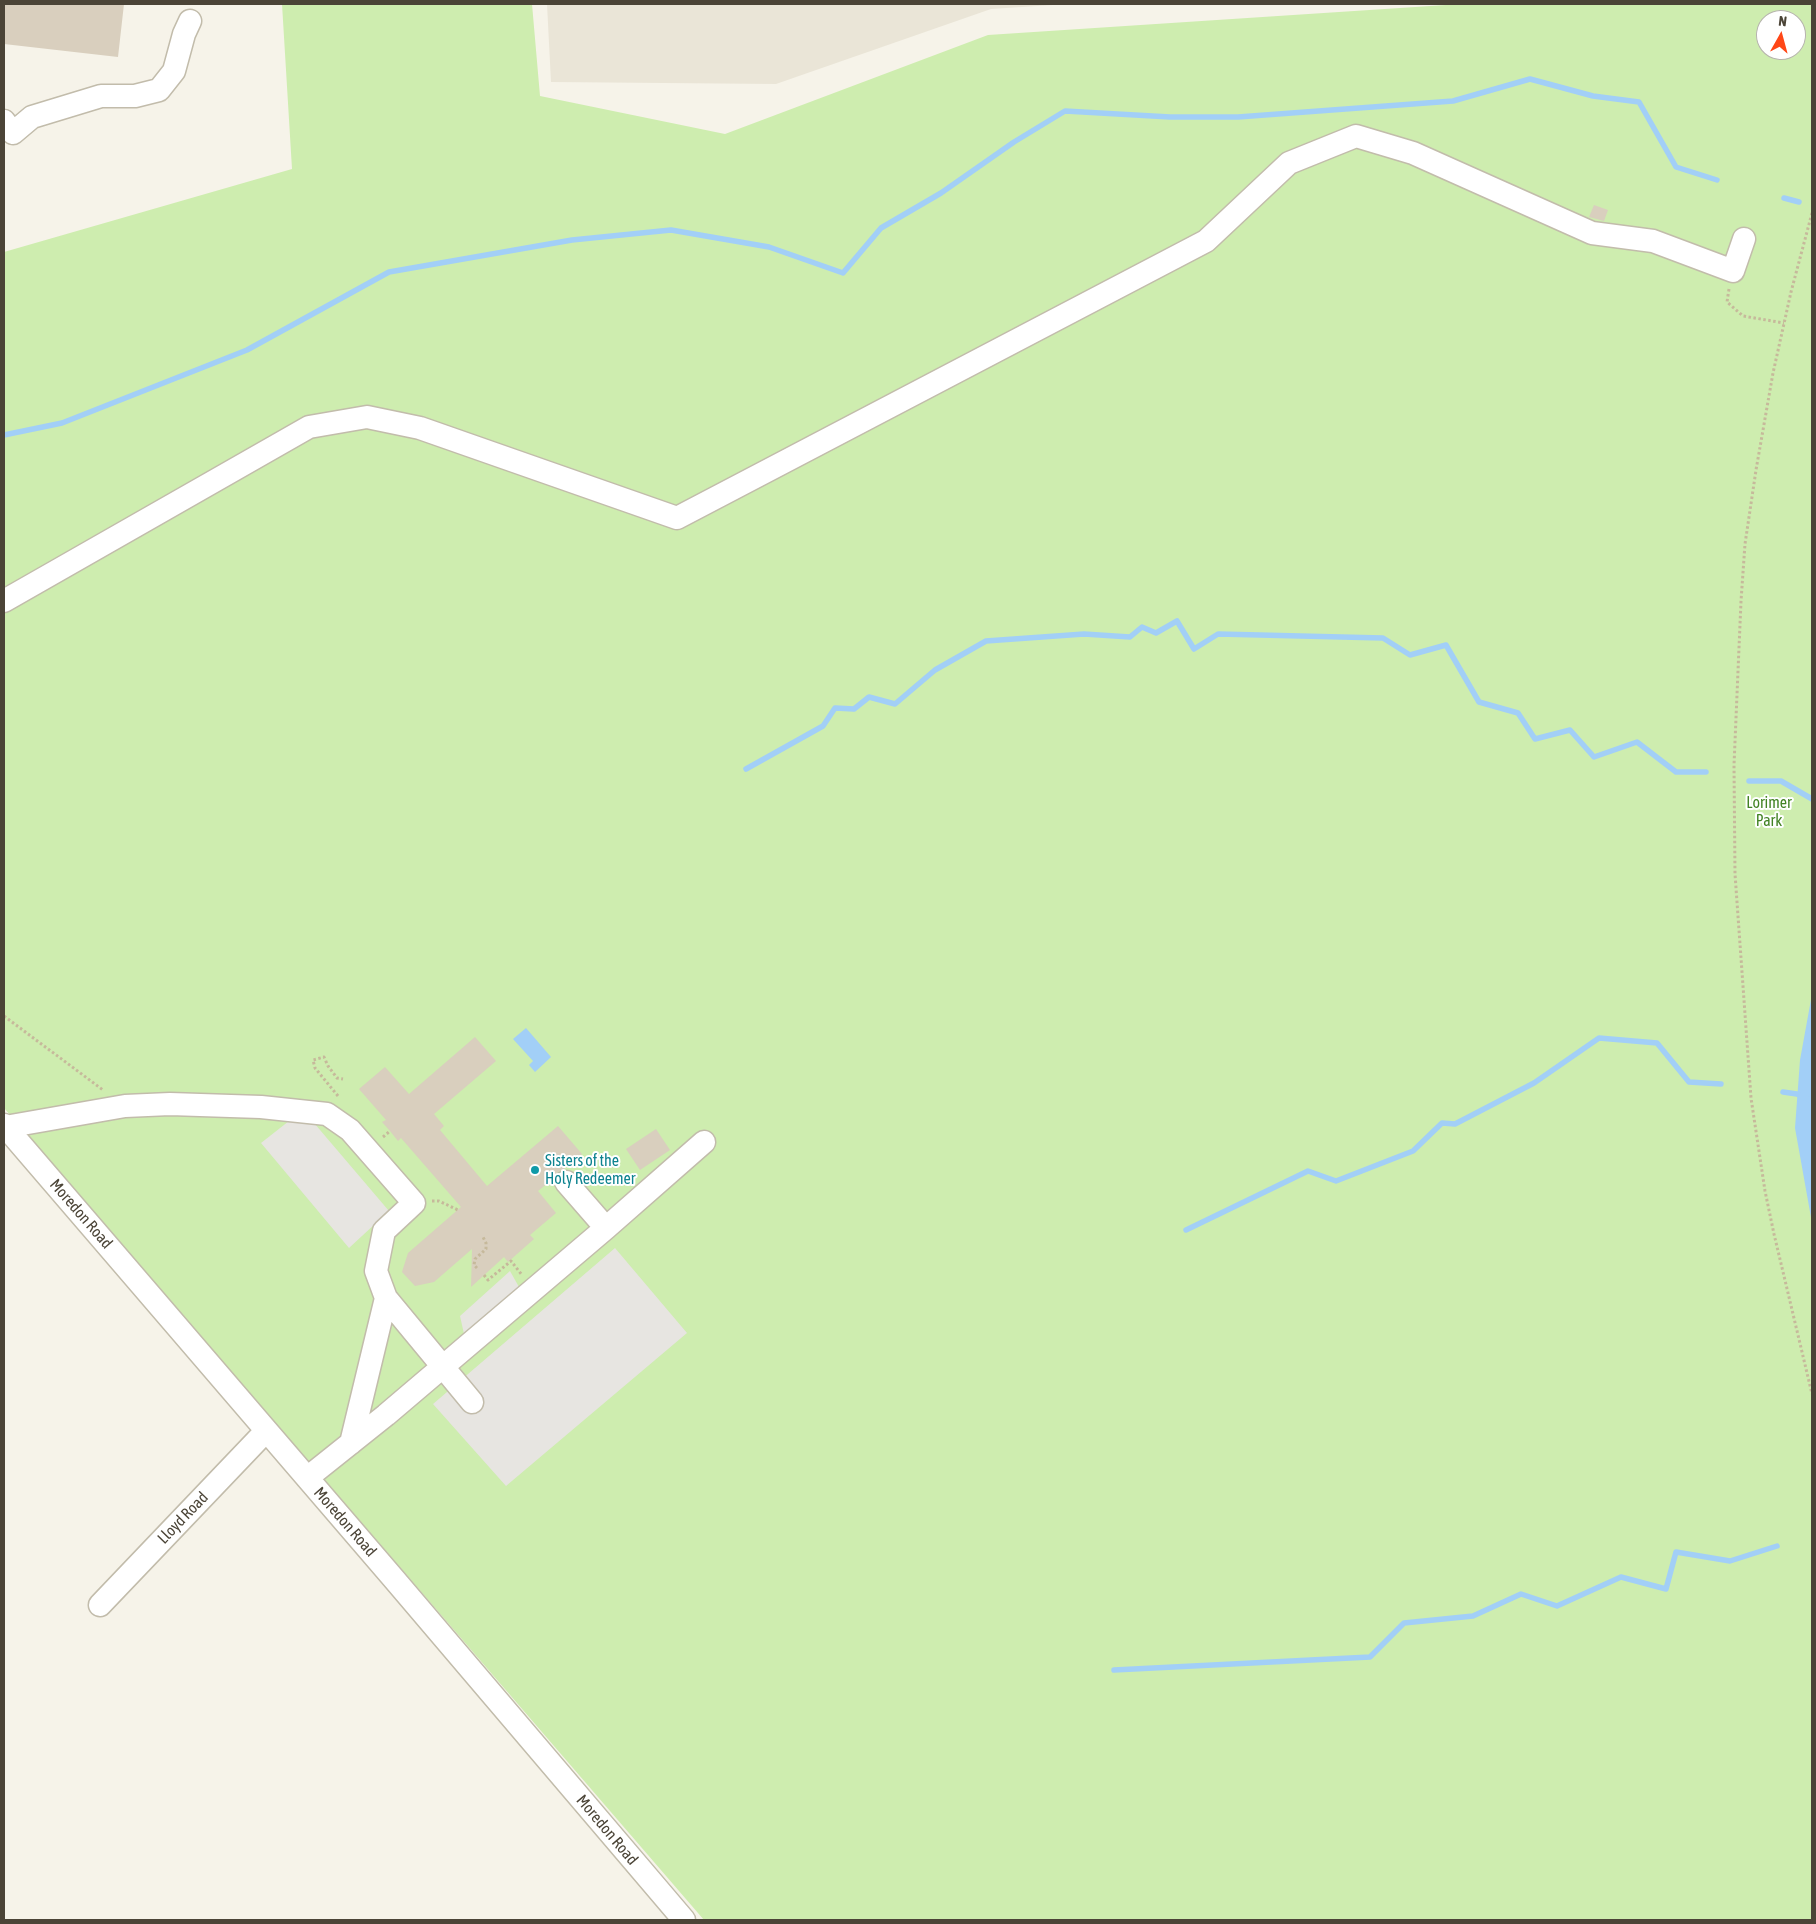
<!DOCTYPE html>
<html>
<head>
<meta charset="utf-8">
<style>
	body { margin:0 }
	#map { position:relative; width:1816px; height:1924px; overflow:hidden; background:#f6f3e9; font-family:"Asap Condensed",sans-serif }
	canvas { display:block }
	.frame { position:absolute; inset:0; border:5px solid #4b4437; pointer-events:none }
	.north { position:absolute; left:1756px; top:10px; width:50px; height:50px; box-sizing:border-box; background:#fff; border:1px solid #b7b4af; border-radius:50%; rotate:7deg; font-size:14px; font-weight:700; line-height:20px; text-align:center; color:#4b4437 }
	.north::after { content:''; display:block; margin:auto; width:18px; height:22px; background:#ff4717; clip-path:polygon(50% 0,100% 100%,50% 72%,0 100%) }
</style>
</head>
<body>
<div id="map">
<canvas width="1816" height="1924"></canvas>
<div class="frame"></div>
<div class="north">N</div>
</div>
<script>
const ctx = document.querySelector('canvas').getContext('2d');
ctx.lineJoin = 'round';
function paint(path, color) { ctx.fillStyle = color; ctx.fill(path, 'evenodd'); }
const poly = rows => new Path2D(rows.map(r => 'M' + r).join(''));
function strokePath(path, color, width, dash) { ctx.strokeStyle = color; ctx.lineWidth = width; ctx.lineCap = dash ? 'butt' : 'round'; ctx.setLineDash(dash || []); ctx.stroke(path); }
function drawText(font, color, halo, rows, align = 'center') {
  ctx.font = font + ' "Asap Condensed",sans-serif'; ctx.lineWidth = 4; ctx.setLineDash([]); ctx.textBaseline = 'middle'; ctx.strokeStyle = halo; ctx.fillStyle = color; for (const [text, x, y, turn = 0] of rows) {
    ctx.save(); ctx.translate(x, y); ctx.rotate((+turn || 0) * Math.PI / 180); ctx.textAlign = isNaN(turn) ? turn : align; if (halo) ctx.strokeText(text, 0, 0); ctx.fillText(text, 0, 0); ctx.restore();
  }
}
const residential = poly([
	[547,4,1068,4,991,9,776,84,551,82]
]);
const green = poly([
	[282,4,532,4,540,96,725,134,988,35,1461,4,1812,4,1812,1920,704,1920,4,1108,4,252,292,169],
	[1766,20,1796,20,1796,50,1766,50]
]);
const parking = poly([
	[303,1110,389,1211,349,1248,261,1143],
	[615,1248,687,1333,506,1486,433,1404],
	[510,1271,519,1287,464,1334,460,1316]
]);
const water = poly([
	[1812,994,1812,1223,1795,1128,1800,1060],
	[526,1028,551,1057,535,1072,529,1065,533,1061,513,1039]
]);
const stream = poly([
	[1784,198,1799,202],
	[4,435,62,423,247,350,389,272,572,240,671,230,769,247,843,273,881,228,941,193,1014,142,1065,111,1170,117,1238,117,1453,101,1530,79,1593,96,1639,102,1676,167,1717,180],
	[746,769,823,726,835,708,854,709,869,697,895,704,935,670,986,641,1084,634,1130,637,1142,627,1156,633,1177,621,1194,649,1218,634,1383,638,1410,655,1446,645,1479,702,1518,713,1535,739,1570,730,1594,757,1637,742,1676,772,1706,772],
	[1749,781,1781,781,1812,799],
	[1783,1092,1797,1094,1812,1101],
	[1186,1230,1308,1171,1336,1181,1413,1151,1442,1123,1455,1124,1534,1083,1599,1038,1657,1043,1689,1082,1721,1084],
	[1114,1670,1370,1657,1404,1623,1473,1616,1521,1594,1557,1606,1621,1577,1666,1589,1676,1552,1730,1561,1777,1546]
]);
const building = poly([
	[4,4,124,4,118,57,4,44],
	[1594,205,1608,210,1604,221,1589,217],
	[475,1037,496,1061,434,1114,444,1126,440,1130,487,1186,558,1126,582,1154,564,1169,558,1172,554,1178,538,1191,556,1213,530,1235,534,1239,508,1262,504,1257,471,1287,472,1249,434,1282,415,1286,402,1272,408,1253,461,1207,401,1138,398,1141,390,1131,382,1122,386,1120,359,1089,385,1067,409,1094],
	[656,1129,670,1150,640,1170,626,1149]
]);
const path = poly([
	[1812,213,1791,292,1773,373,1756,470,1745,544,1741,601,1734,765,1735,874,1751,1098,1765,1191,1774,1234,1812,1394],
	[1729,289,1727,302,1743,316,1784,323],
	[4,1016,103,1090],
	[338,1096,315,1068,313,1060,324,1057,328,1066,337,1078,343,1079],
	[383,1137,390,1131],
	[432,1201,439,1201,458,1210],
	[477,1268,474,1265,475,1259,486,1249,486,1243,483,1237],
	[484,1275,488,1280,511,1261,522,1275]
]);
const minor = poly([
	[4,121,13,133,32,117,101,96,135,96,159,90,174,71,184,34,190,21],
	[4,601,309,427,367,417,420,428,677,518,1206,241,1289,163,1356,136,1413,153,1592,233,1653,241,1733,271,1744,239],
	[4,1125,394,1579,684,1920],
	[5,1127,125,1106,170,1104,261,1107,327,1114,350,1130,414,1203,384,1231,376,1271,386,1298,472,1402],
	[566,1182,606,1228],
	[351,1443,386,1298],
	[307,1478,386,1415,606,1228,704,1142],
	[100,1605,266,1431]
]);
const markers = [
	[535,1170,5,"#0f9aa8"]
];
const parkNames = [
	["Lorimer",1769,803],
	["Park",1769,821]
];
const cultureNames = [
	["Sisters of the",545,1161],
	["Holy Redeemer",545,1179]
];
const streetNames = [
	["Moredon Road",81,1214,49],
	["Lloyd Road",183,1518,-46],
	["Moredon Road",345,1522,49],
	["Moredon Road",607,1830,50]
];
paint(residential, '#eae5d7');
paint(green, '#ceedaf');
paint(parking, '#e7e5e1');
paint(water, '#a2cff7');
strokePath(stream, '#a2cff7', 5.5);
paint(building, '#d9cfbe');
strokePath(minor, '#c2bcab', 25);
strokePath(path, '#c6b99b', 3, [2.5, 2.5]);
strokePath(minor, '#fff', 22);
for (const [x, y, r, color] of markers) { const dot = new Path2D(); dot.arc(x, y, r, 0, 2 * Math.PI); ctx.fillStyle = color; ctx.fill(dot); strokePath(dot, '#fff', 2); }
drawText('16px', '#428324', '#fff', parkNames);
drawText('16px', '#0d838f', '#fff', cultureNames, 'left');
drawText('16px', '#4b4437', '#fff', streetNames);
</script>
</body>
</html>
